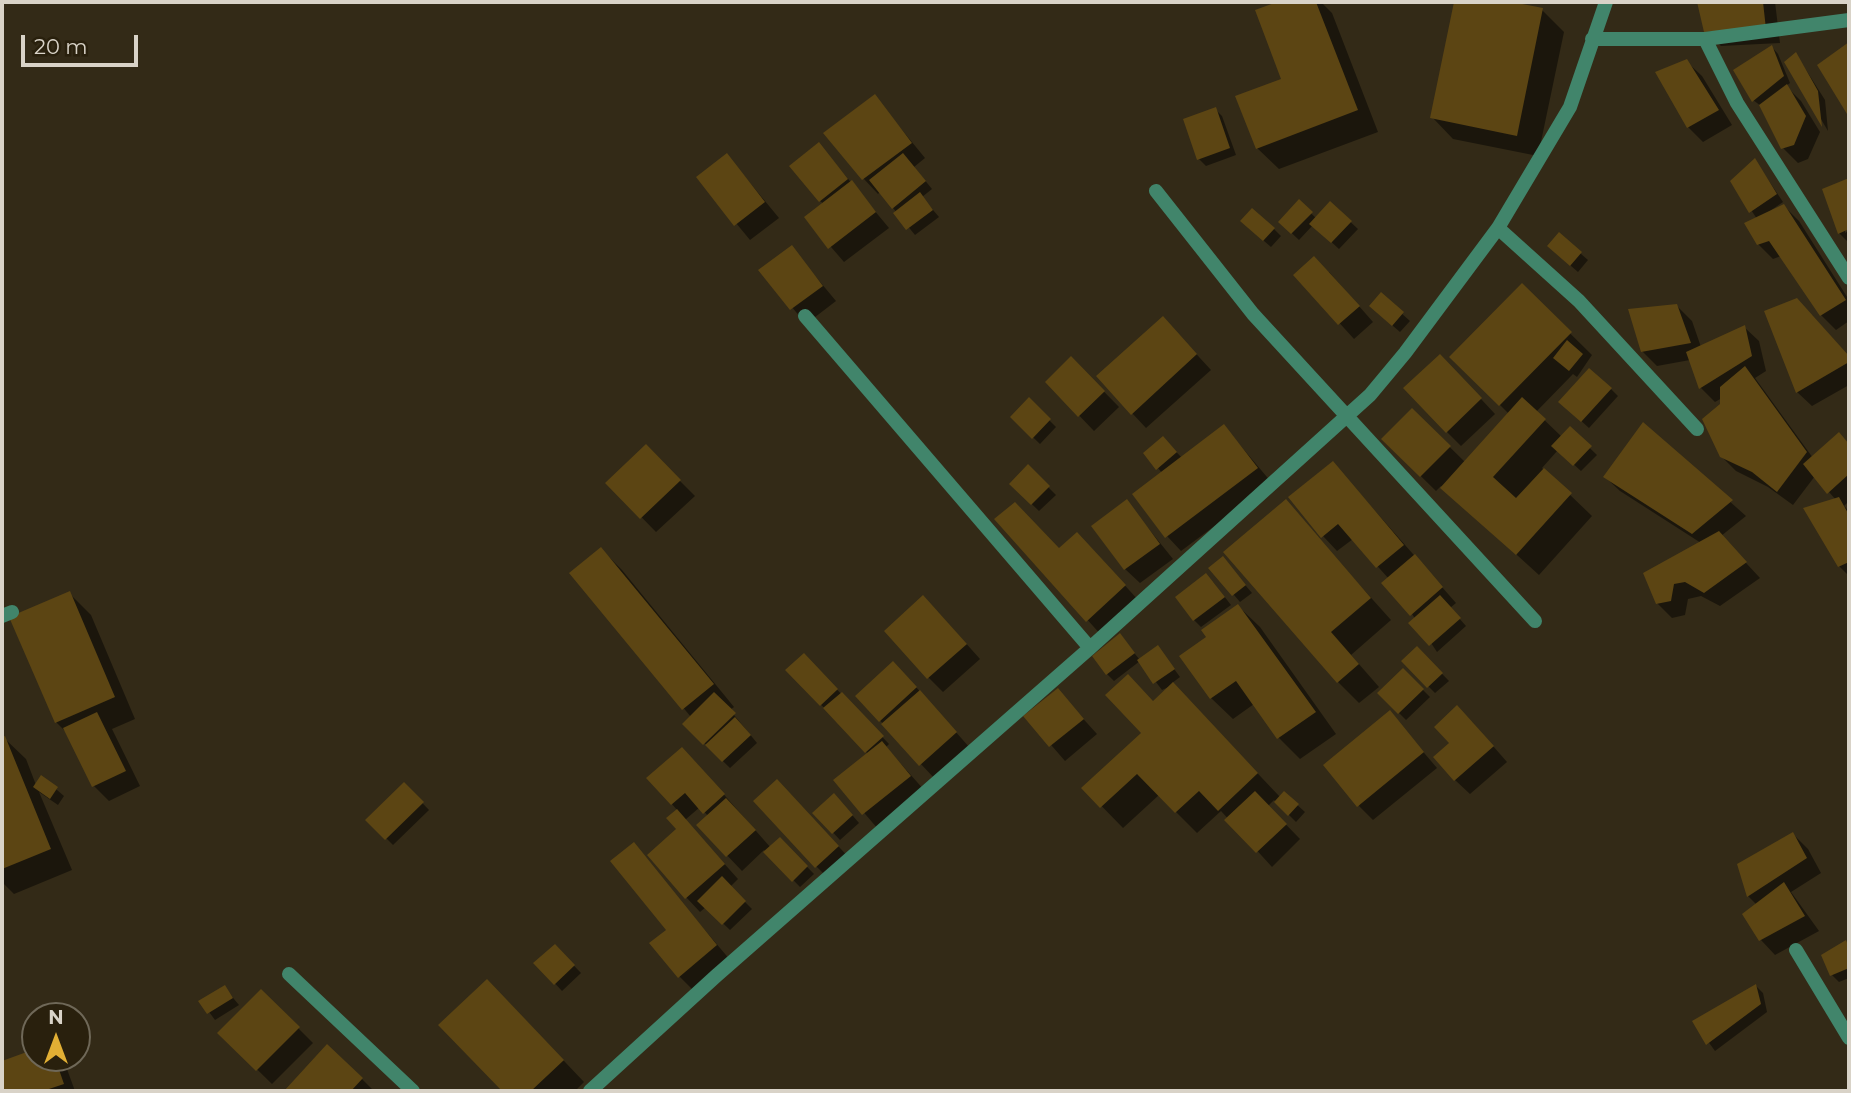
<!DOCTYPE html>
<html>
<head>
<meta charset="utf-8">
<style>
	body { margin:0 }
	#map { position:relative; width:1851px; height:1093px; overflow:hidden; background:#332a17; font-family:Montserrat,sans-serif }
	canvas { display:block }
	.frame { position:absolute; inset:0; border:4px solid #d9d3c8; pointer-events:none }
	.north { position:absolute; left:21px; top:1002px; width:70px; height:70px; box-sizing:border-box; background:#29200d; border:2px solid #6f6858; border-radius:50%; rotate:0deg; font-size:19px; font-weight:700; line-height:28px; text-align:center; color:#d9d3c8 }
	.north::after { content:''; display:block; margin:auto; width:24px; height:32px; background:#e2af34; clip-path:polygon(50% 0,100% 100%,50% 72%,0 100%) }
	.scale { position:absolute; left:21px; top:35px; width:117px; height:32px; box-sizing:border-box; border:4px solid #d9d3c8; border-top:0; padding-left:9px; font-size:21px; line-height:24px; white-space:nowrap; color:#d9d3c8; -webkit-text-stroke:5px #29200d; paint-order:stroke }
</style>
</head>
<body>
<div id="map">
<canvas width="1851" height="1093"></canvas>
<div class="frame"></div>
<div class="north">N</div>
<div class="scale">20 m</div>
</div>
<script>
const ctx = document.querySelector('canvas').getContext('2d');
ctx.lineJoin = 'round';
function paint(path, color) { ctx.fillStyle = color; ctx.fill(path, 'evenodd'); }
const poly = rows => new Path2D(rows.map(r => 'M' + r).join(''));
function strokePath(path, color, width, dash) { ctx.strokeStyle = color; ctx.lineWidth = width; ctx.lineCap = dash ? 'butt' : 'round'; ctx.setLineDash(dash || []); ctx.stroke(path); }
const shadow = poly([
	[1282,2,1321,2,1332,13,1378,132,1279,169,1257,148,1283,80,1257,11],
	[1456,2,1503,2,1542,10,1564,32,1538,156,1453,139,1432,117],
	[1699,2,1775,2,1780,43,1721,46,1706,31],
	[1772,47,1778,54,1790,83,1786,86,1801,101,1820,132,1808,159,1798,163,1783,148,1761,106,1753,100],
	[1796,54,1825,100,1828,131,1787,62],
	[1687,62,1702,76,1732,125,1703,142,1688,127],
	[875,97,925,158,914,167,932,189,922,197,939,217,915,235,880,192,878,194,864,179,826,133],
	[1215,109,1222,116,1236,155,1206,166,1199,159],
	[819,144,889,228,844,262,806,218,824,204,820,201],
	[727,155,779,218,750,240,698,177],
	[1755,160,1783,202,1770,211,1784,206,1799,221,1849,300,1849,321,1836,330,1821,315,1781,256,1773,259,1758,244,1757,219,1732,181],
	[1849,180,1849,227,1845,229,1845,233,1849,230,1849,243,1839,233,1824,190],
	[1299,202,1317,219,1330,203,1358,229,1339,249,1313,225,1299,240,1280,222],
	[1249,228,1274,229,1281,236,1271,247],
	[1559,235,1588,260,1578,272,1556,253],
	[791,247,836,301,806,324,761,270],
	[1329,272,1373,322,1354,339,1296,275],
	[1522,286,1592,355,1577,377,1573,374,1536,412,1562,437,1570,429,1597,455,1581,471,1558,450,1542,468,1592,516,1539,575,1441,486,1436,491,1383,439,1412,410,1466,463,1509,414,1452,357],
	[1381,295,1410,321,1400,332,1378,313],
	[1677,306,1692,321,1701,347,1744,327,1759,341,1766,371,1755,378,1813,458,1839,435,1849,445,1849,501,1844,506,1849,511,1849,576,1839,566,1836,500,1815,476,1793,505,1768,487,1736,471,1721,456,1722,398,1715,402,1701,388,1690,360,1657,366,1642,351],
	[1812,315,1849,357,1849,385,1812,406,1797,392],
	[1177,333,1211,370,1146,428,1132,413],
	[1071,358,1119,407,1094,431,1047,382],
	[1455,371,1495,414,1461,446,1447,432],
	[1611,389,1618,396,1589,428,1568,409],
	[1029,400,1056,427,1040,444,1012,417],
	[1644,425,1746,516,1721,536,1760,578,1720,606,1701,596,1688,599,1685,615,1672,618,1657,603,1701,543,1620,491,1605,477],
	[1224,426,1272,483,1181,551,1167,536,1162,473,1158,468,1163,438,1182,458],
	[645,446,695,496,656,532,608,483],
	[1333,463,1456,603,1450,608,1466,626,1437,652,1389,579,1353,539,1337,551,1323,536],
	[1028,467,1056,495,1039,511,1011,484],
	[1127,502,1173,559,1140,583,1125,569],
	[1285,502,1391,620,1351,655,1379,687,1359,703,1338,682],
	[997,519,1060,550,1092,549,1139,601,1102,636],
	[601,549,622,570,734,707,730,710,757,743,730,768,685,724,691,717,571,573],
	[1229,566,1252,593,1240,602,1211,568],
	[1213,582,1231,605,1201,627,1194,620],
	[69,593,91,615,135,719,112,729,140,786,109,801,94,786,68,734,56,722],
	[1238,606,1260,627,1336,734,1300,759,1279,738,1254,704,1233,719,1211,698,1209,637],
	[938,612,980,659,943,692,928,677],
	[1120,636,1140,660,1158,647,1180,677,1172,683,1280,797,1284,793,1305,812,1296,822,1274,800,1268,806,1300,839,1272,867,1221,811,1197,833,1159,795,1123,828,1084,788,1143,733,1153,702,1173,685,1162,690,1140,661,1114,681,1107,674],
	[1417,648,1449,681,1435,693,1403,661],
	[804,655,889,744,886,747,925,791,878,829,836,780,868,754,788,670],
	[1403,670,1430,697,1406,720,1379,693],
	[908,678,970,748,935,779,857,696],
	[1058,691,1097,734,1065,761,1026,716],
	[1390,713,1437,768,1373,820,1359,806],
	[1472,722,1507,762,1470,794,1455,780,1451,744],
	[4,738,26,759,36,785,42,777,64,796,58,805,39,792,72,870,14,894,2,882,2,739],
	[697,764,771,848,780,839,814,874,800,887,764,850,742,871,698,825,708,816,700,807,685,820,738,879,730,887,752,909,730,930,706,907,700,912,686,897,678,811,649,778],
	[404,784,429,810,393,845,368,820],
	[792,796,852,861,831,881,816,866],
	[841,802,859,823,840,840,815,813],
	[1793,834,1808,849,1821,873,1791,892,1819,931,1775,955,1761,940,1745,914,1757,905,1748,896],
	[633,845,731,961,694,991,679,976,669,930],
	[1845,942,1849,946,1849,978,1839,982,1832,975],
	[555,946,581,973,562,991,536,963],
	[1756,986,1763,993,1767,1012,1715,1051,1694,1022],
	[224,987,239,1005,215,1020,201,1001],
	[261,991,313,1043,272,1084,220,1033],
	[509,1003,584,1082,575,1091,504,1091,441,1025],
	[327,1047,362,1079,374,1091,287,1091],
	[35,1051,35,1058,62,1058,64,1061,75,1091,2,1091,2,1062]
]);
const building = poly([
	[1277,2,1316,2,1358,110,1256,149,1235,96,1281,79,1255,10],
	[1454,2,1512,2,1543,8,1517,136,1430,118],
	[1697,2,1763,2,1766,29,1704,32],
	[1849,42,1849,112,1847,114,1817,65],
	[1772,45,1784,76,1752,102,1733,70],
	[1796,52,1818,91,1822,127,1784,62],
	[1687,59,1719,110,1687,128,1655,72],
	[1787,84,1806,116,1794,145,1781,149,1759,105],
	[875,94,912,143,862,180,823,133],
	[1216,107,1230,148,1197,160,1183,119],
	[819,142,848,179,819,202,789,166],
	[727,153,765,202,734,226,696,177],
	[903,153,926,181,892,209,869,180],
	[1755,158,1777,194,1749,213,1730,181],
	[1849,178,1849,229,1838,234,1822,189],
	[852,180,876,212,828,249,804,217],
	[920,192,933,210,906,230,893,213],
	[1299,199,1313,212,1291,234,1278,222],
	[1330,201,1352,221,1331,243,1309,224],
	[1784,204,1846,300,1820,316,1769,241,1757,245,1744,223],
	[1252,208,1275,228,1263,241,1240,221],
	[1559,232,1582,252,1570,266,1547,246],
	[792,245,823,286,790,310,758,270],
	[1314,256,1360,306,1338,325,1293,275],
	[1522,283,1572,332,1499,406,1449,357],
	[1381,292,1404,312,1392,326,1369,306],
	[1797,298,1849,356,1849,362,1796,393,1764,311],
	[1677,304,1691,343,1641,352,1628,309],
	[1163,316,1197,354,1131,415,1096,376],
	[1745,325,1752,356,1699,389,1686,352],
	[1567,340,1583,354,1569,371,1553,358],
	[1440,354,1482,398,1446,433,1403,388],
	[1071,356,1105,391,1078,417,1045,382],
	[1745,366,1807,452,1777,492,1752,472,1720,457,1702,419,1720,404,1720,387],
	[1589,368,1612,388,1581,422,1558,402],
	[1029,397,1051,419,1032,439,1010,417],
	[1522,397,1546,419,1493,477,1516,498,1544,468,1572,493,1516,555,1440,488],
	[1412,408,1451,446,1420,477,1381,439],
	[1643,422,1733,500,1692,534,1603,477],
	[1224,424,1258,468,1165,538,1132,494],
	[1570,426,1592,446,1573,466,1551,446],
	[1839,432,1849,444,1849,474,1827,494,1803,464],
	[1163,436,1177,452,1156,470,1143,453],
	[646,444,681,480,640,519,605,483],
	[1333,461,1404,545,1376,568,1338,524,1321,538,1288,497],
	[1028,464,1050,486,1031,505,1009,484],
	[1839,497,1849,515,1849,562,1838,567,1803,508],
	[1127,499,1160,544,1124,570,1091,526],
	[1286,499,1371,598,1331,632,1359,664,1337,683,1223,552],
	[1015,502,1059,548,1077,532,1126,585,1086,622,994,519],
	[1719,531,1747,562,1704,593,1685,582,1674,584,1671,601,1656,604,1643,573],
	[601,547,714,684,682,710,569,573],
	[1415,554,1443,587,1410,616,1381,583],
	[1223,556,1246,585,1232,596,1208,568],
	[1206,573,1225,597,1193,621,1175,597],
	[70,591,115,697,55,723,9,617],
	[923,595,967,644,927,679,884,631],
	[1440,595,1461,618,1429,646,1408,623],
	[1238,604,1316,712,1277,739,1236,681,1210,699,1179,656,1206,637,1201,630],
	[1120,633,1135,653,1106,675,1092,656],
	[1158,645,1175,669,1153,684,1137,660],
	[1417,646,1443,673,1427,688,1401,661],
	[804,653,838,689,820,706,785,670],
	[893,661,917,687,879,722,855,696],
	[1403,668,1424,689,1398,714,1377,693],
	[1128,674,1153,701,1173,682,1258,773,1218,811,1199,791,1175,813,1137,774,1100,808,1081,788,1141,733,1105,695],
	[1058,688,1084,719,1049,747,1023,716],
	[920,690,957,732,919,766,881,724],
	[714,692,736,713,703,745,682,724],
	[842,692,884,736,865,753,823,708],
	[1457,705,1494,746,1454,781,1433,757,1449,743,1434,727],
	[1390,710,1424,752,1357,807,1323,765],
	[97,712,126,771,92,787,63,728],
	[735,717,751,735,722,762,705,745],
	[5,736,51,849,2,869,2,737],
	[882,741,911,776,862,815,833,780],
	[682,747,725,794,703,814,685,793,671,805,646,778],
	[41,775,58,787,50,799,33,787],
	[777,779,839,846,815,868,753,801],
	[404,782,424,802,385,840,365,820],
	[1255,791,1287,824,1256,853,1224,820],
	[1284,791,1299,804,1288,816,1274,802],
	[834,793,853,815,832,834,812,813],
	[726,798,756,830,726,857,696,825],
	[677,809,725,864,685,899,647,855,676,829,666,818],
	[1793,832,1807,858,1747,897,1737,864],
	[780,837,808,866,792,882,763,852],
	[634,842,717,945,678,978,649,943,666,930,610,861],
	[722,876,746,901,722,925,697,901],
	[1784,882,1805,916,1759,941,1742,914],
	[1846,940,1849,948,1849,968,1830,976,1821,955],
	[555,944,575,965,554,985,533,963],
	[487,979,564,1060,531,1091,502,1091,438,1025],
	[1756,984,1761,1004,1706,1045,1692,1021],
	[225,985,233,998,207,1014,198,1001],
	[261,989,300,1027,256,1071,217,1033],
	[327,1044,363,1078,351,1091,284,1091],
	[35,1049,35,1058,55,1058,64,1084,43,1091,2,1091,2,1061]
]);
const minor = poly([
	[1592,39,1705,39,1737,103,1849,278],
	[1705,39,1849,20],
	[1156,191,1253,314,1535,621],
	[1498,228,1579,301,1697,429],
	[805,316,1090,648],
	[2,616,12,612],
	[1796,950,1849,1038],
	[289,974,413,1091],
	[590,1091,716,976,1090,648,1370,395,1405,353,1498,228,1570,107,1606,2]
]);
paint(shadow, '#0007');
paint(building, '#5c4513');
strokePath(minor, '#41856b', 14);
</script>
</body>
</html>
